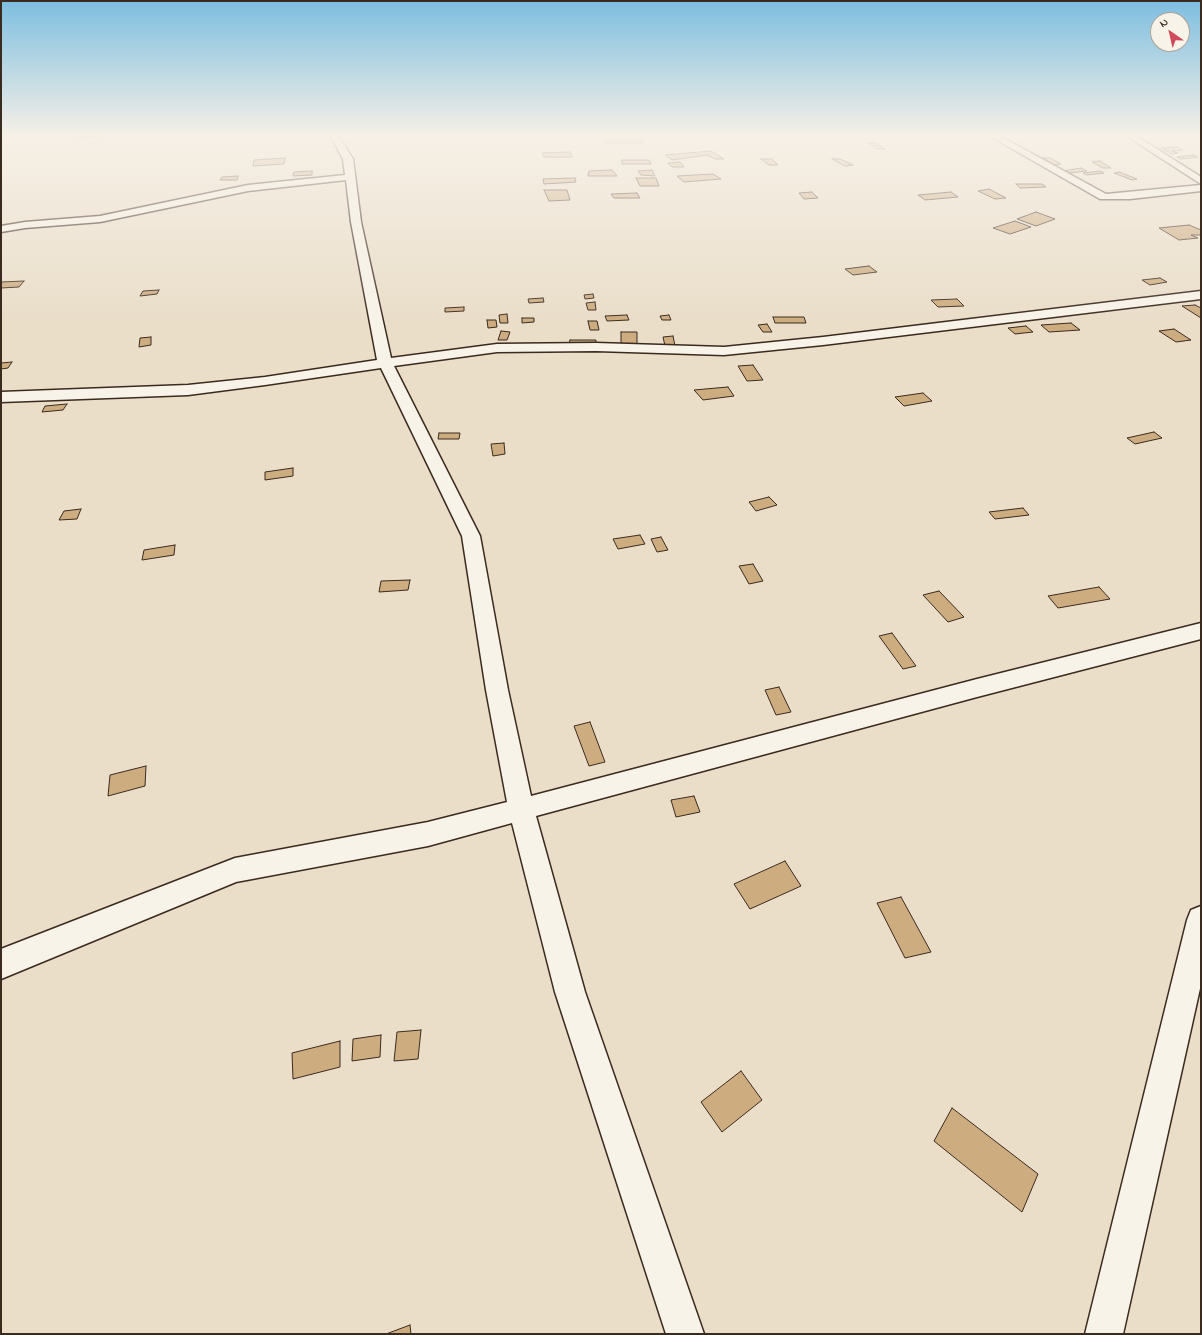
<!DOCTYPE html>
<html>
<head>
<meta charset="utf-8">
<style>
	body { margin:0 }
	#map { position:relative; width:1202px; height:1335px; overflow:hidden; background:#eadec9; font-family:"Indie Flower",sans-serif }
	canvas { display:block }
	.frame { position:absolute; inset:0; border:2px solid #3b2a1e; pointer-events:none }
	.north { position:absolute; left:1150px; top:12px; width:40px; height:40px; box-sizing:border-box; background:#f7f3e8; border:1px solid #aca397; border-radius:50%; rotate:326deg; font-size:11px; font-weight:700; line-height:16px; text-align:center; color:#3b2a1e }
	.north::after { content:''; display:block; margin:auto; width:14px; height:18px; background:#d1495b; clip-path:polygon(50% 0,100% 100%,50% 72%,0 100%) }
</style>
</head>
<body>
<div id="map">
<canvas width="1202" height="1335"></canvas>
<div class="frame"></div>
<div class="north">N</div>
</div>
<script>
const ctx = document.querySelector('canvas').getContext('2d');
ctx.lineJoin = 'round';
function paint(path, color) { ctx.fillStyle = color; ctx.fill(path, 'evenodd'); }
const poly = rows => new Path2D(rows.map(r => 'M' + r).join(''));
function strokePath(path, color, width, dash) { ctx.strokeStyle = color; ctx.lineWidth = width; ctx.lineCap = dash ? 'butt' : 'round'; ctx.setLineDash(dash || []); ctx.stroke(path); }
const building = poly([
	[110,135,110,136,77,139,78,137,110,135],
	[602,135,642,135,644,143,606,143,602,135],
	[868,143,876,143,885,149,877,149,868,143],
	[1178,147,1183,150,1172,151,1178,153,1172,154,1161,148,1178,147],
	[711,151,724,159,715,159,707,155,672,160,665,155,711,151],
	[570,152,572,157,544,157,542,153,570,152],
	[1193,155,1198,157,1181,159,1177,157,1193,155],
	[285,158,284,164,253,166,254,160,285,158],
	[1043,158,1050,158,1061,164,1054,165,1043,158],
	[761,159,772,159,778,165,769,165,761,159],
	[832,159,840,159,853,165,845,166,832,159],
	[622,160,649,160,651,164,622,164,622,160],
	[1100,161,1111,168,1103,168,1092,162,1100,161],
	[680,162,684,167,672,167,668,163,680,162],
	[1081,168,1087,171,1070,173,1064,171,1081,168],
	[612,170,617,176,588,176,589,171,612,170],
	[652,170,655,176,641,175,638,171,652,170],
	[312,171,312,175,293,176,294,172,312,171],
	[1100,171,1104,173,1087,175,1083,173,1100,171],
	[1119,172,1137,179,1132,180,1114,173,1119,172],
	[713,174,721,179,684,182,677,176,713,174],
	[238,176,237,180,220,180,222,177,238,176],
	[575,178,576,182,544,184,543,179,575,178],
	[636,178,656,178,659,186,640,186,636,178],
	[1016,184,1042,184,1046,187,1020,188,1016,184],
	[989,189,1006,198,995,199,978,191,989,189],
	[544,190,567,190,570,200,549,201,544,190],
	[812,192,818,198,804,199,799,193,812,192],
	[951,192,958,197,925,200,918,195,951,192],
	[637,193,640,198,614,198,611,194,637,193],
	[1036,212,1055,219,1036,226,1017,219,1036,212],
	[1015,221,1031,227,1010,234,993,228,1015,221],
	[1189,225,1201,230,1201,235,1191,235,1198,238,1179,240,1159,228,1189,225],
	[869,266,877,272,853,275,845,269,869,266],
	[1160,278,1167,282,1150,285,1142,280,1160,278],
	[24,281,19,287,1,288,1,282,24,281],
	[159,290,157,294,140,296,143,291,159,290],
	[593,294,594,298,585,299,584,295,593,294],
	[543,298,544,302,529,303,528,299,543,298],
	[957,299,964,306,938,307,931,300,957,299],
	[595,302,596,310,588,310,586,303,595,302],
	[1195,305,1201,308,1201,318,1182,306,1195,305],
	[464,307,464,311,445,312,445,308,464,307],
	[507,314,508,323,500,323,499,315,507,314],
	[627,315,629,320,607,321,605,316,627,315],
	[669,315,671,320,662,320,660,316,669,315],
	[773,317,804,317,806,323,775,323,773,317],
	[522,318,534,318,534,322,522,323,522,318],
	[487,320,496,320,497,327,488,328,487,320],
	[588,321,597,321,599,330,590,330,588,321],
	[1071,323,1080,330,1049,332,1041,325,1071,323],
	[767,324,772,332,763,332,758,325,767,324],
	[1026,326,1033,332,1015,334,1008,328,1026,326],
	[1174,329,1191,340,1176,342,1159,331,1174,329],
	[501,331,510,332,507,340,498,340,501,331],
	[621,332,637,332,637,345,621,345,621,332],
	[673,336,675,346,665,346,663,337,673,336],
	[151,337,151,345,139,347,140,338,151,337],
	[570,340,596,340,596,345,569,344,570,340],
	[12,362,8,368,1,369,1,363,12,362],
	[753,365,763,380,747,381,738,366,753,365],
	[728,387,734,396,703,400,694,390,728,387],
	[923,393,932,401,904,406,895,397,923,393],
	[67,404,63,410,42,412,45,406,67,404],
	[1154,432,1162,438,1135,444,1127,438,1154,432],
	[439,433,460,433,459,439,438,439,439,433],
	[504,443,505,454,493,456,491,444,504,443],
	[293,468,293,476,265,480,265,472,293,468],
	[769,497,777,505,756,511,749,502,769,497],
	[1023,508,1029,515,995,519,989,512,1023,508],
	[81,509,77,519,59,520,64,511,81,509],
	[640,535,645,544,618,549,613,539,640,535],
	[661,537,668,550,657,552,651,539,661,537],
	[175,545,174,555,142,560,144,550,175,545],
	[753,564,763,581,749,584,739,566,753,564],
	[410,580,408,590,379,592,381,581,410,580],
	[1099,587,1110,599,1058,608,1048,596,1099,587],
	[939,591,964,617,948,622,923,595,939,591],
	[892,633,916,666,903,669,879,636,892,633],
	[779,687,791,712,776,715,765,690,779,687],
	[590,722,605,762,589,766,574,726,590,722],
	[146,766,145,786,108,796,110,775,146,766],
	[694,796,700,812,676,817,671,800,694,796],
	[785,861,801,886,750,909,734,884,785,861],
	[901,897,931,952,905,958,877,903,901,897],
	[421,1030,418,1059,394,1061,397,1032,421,1030],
	[381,1035,380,1057,352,1061,353,1039,381,1035],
	[340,1041,340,1067,293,1079,292,1053,340,1041],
	[741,1071,762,1100,722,1132,701,1102,741,1071],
	[952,1108,1038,1174,1022,1212,934,1141,952,1108],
	[410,1325,411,1334,386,1334,410,1325]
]);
const minor = poly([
	[330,135,338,135,353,159,361,222,391,358,497,344,596,343,724,347,823,337,1201,291,1201,299,823,345,724,355,596,351,497,352,394,366,480,536,508,690,531,796,977,679,1201,623,1201,639,977,697,536,816,585,992,704,1334,666,1334,555,992,512,823,428,846,236,882,1,979,1,949,235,858,428,822,507,802,486,690,462,536,381,368,265,385,188,395,1,402,1,392,188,385,265,377,377,360,351,222,346,180,248,191,100,222,25,228,1,232,1,226,25,222,100,216,248,185,345,175,343,159,330,135],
	[988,135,998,135,1106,194,1201,185,1201,191,1130,199,1100,199,988,135],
	[1125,135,1135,135,1201,177,1201,184,1125,135],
	[1201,906,1201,984,1123,1334,1085,1334,1187,920,1191,910,1201,906]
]);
paint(building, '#cdac80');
strokePath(building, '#3b2a1e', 1);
strokePath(minor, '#3b2a1e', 3);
paint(minor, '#f7f3e8');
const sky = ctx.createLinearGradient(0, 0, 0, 322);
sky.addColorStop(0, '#7dbee1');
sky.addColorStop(0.42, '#f6f0e7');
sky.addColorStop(1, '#f6f0e700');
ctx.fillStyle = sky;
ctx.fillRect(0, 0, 1202, 322);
</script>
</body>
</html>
